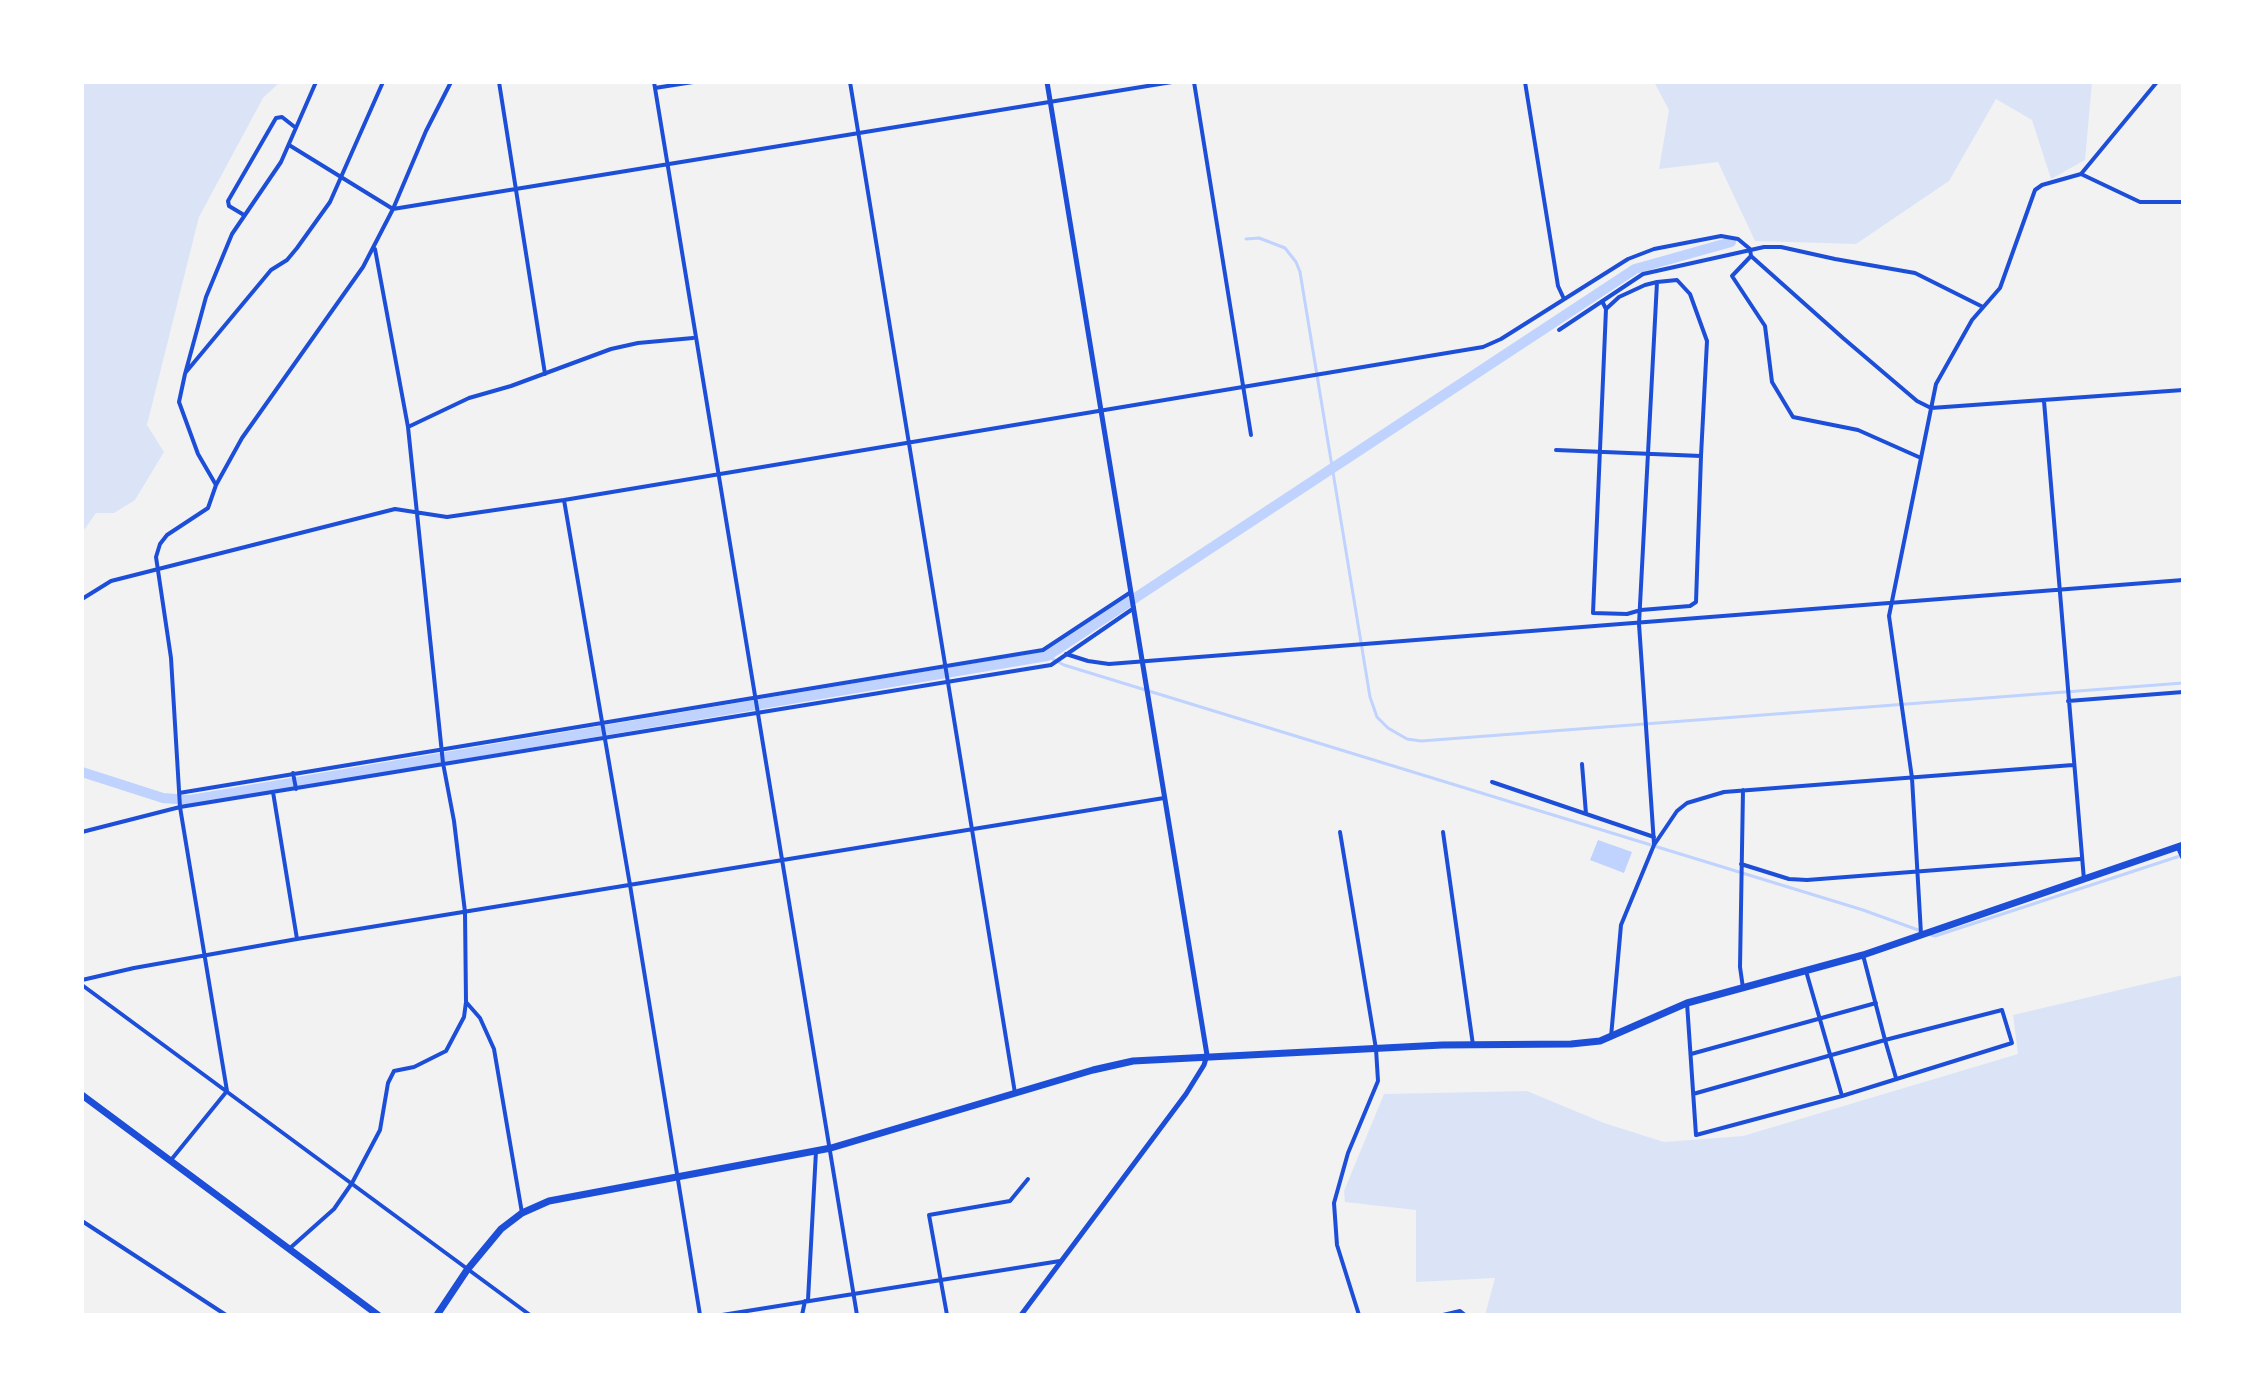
<!DOCTYPE html>
<html>
<head>
<meta charset="utf-8">
<style>
	body { margin:0 }
	#map { position:relative; width:2265px; height:1397px; overflow:hidden; background:#f2f2f2; font-family:Manrope,sans-serif }
	canvas { display:block }
	.frame { position:absolute; inset:0; border:84px solid #fff; pointer-events:none }
</style>
</head>
<body>
<div id="map">
<canvas width="2265" height="1397"></canvas>
<div class="frame"></div>
</div>
<script>
const ctx = document.querySelector('canvas').getContext('2d');
ctx.lineJoin = 'round';
function paint(path, color) { ctx.fillStyle = color; ctx.fill(path, 'evenodd'); }
const poly = rows => new Path2D(rows.map(r => 'M' + r).join(''));
function strokePath(path, color, width, dash) { ctx.strokeStyle = color; ctx.lineWidth = width; ctx.lineCap = dash ? 'butt' : 'round'; ctx.setLineDash(dash || []); ctx.stroke(path); }
const green = poly([
	[82,82,280,82,263,98,199,217,147,425,164,452,135,500,114,513,96,513,82,533],
	[1654,82,2092,82,2085,160,2051,179,2032,120,1996,99,1949,181,1856,244,1755,241,1718,162,1659,169,1669,110],
	[2183,975,2183,1315,1485,1315,1495,1278,1416,1282,1416,1210,1345,1202,1344,1191,1384,1094,1527,1091,1604,1123,1664,1142,1743,1136,2018,1054,2013,1015]
]);
const water = poly([
	[1598,840,1632,852,1624,873,1590,860]
]);
const stream = poly([
	[1246,239,1259,238,1285,248,1296,262,1300,272,1370,697,1377,717,1388,728,1407,739,1421,741,2183,683],
	[1047,656,1064,665,1863,910,1921,931],
	[1928,934,1935,936,2183,855]
]);
const canal = poly([
	[82,772,163,798,190,800,1047,656,1635,269,1731,242]
]);
const minor = poly([
	[499,82,545,374],
	[654,82,857,1315],
	[850,82,1015,1093],
	[1194,82,1251,435],
	[1525,82,1558,286,1564,299],
	[655,88,693,82],
	[289,145,393,209,1172,82],
	[2081,174,2140,202,2183,202],
	[244,215,229,206,228,201,276,118,282,117,296,128],
	[1751,256,1732,276,1765,326,1772,382,1793,417,1858,430,1921,458],
	[1602,301,1606,309,1593,613,1627,614,1641,610,1690,606,1696,602,1701,456],
	[1606,309,1619,297,1645,285,1657,282,1639,624,1654,844],
	[1559,330,1643,274,1764,247,1781,247,1835,259,1915,273,1983,307],
	[186,372,271,270,287,260,297,248,330,202,383,82],
	[2044,401,2084,880],
	[408,427,469,398,511,386,611,349,638,343,693,338],
	[1556,450,1701,456,1707,341,1690,294,1677,280,1657,282],
	[216,485,198,454,179,402,185,374,206,297,232,234,281,162,316,82],
	[564,500,630,885,700,1315],
	[82,599,111,581,395,509,447,517,564,500,1483,347,1501,339,1628,259,1654,249,1721,236,1738,239,1750,249,1751,256,1843,338,1917,401,1931,408,2183,390],
	[1066,654,1088,661,1109,664,2183,580],
	[2068,701,2183,692],
	[1582,764,1586,814],
	[293,773,296,789],
	[1492,782,1654,837],
	[1743,790,1740,967,1743,988],
	[273,792,297,939],
	[179,793,1043,650,1131,592],
	[82,832,180,807,1051,665,1134,608],
	[1340,832,1376,1049,1378,1081,1348,1153,1334,1203,1337,1245,1359,1315],
	[1443,832,1473,1045],
	[2178,848,2183,859],
	[1741,864,1789,879,1807,880,2080,859],
	[1921,934,1912,778,1889,616,1936,384,1972,320,2000,288,2035,190,2042,185,2081,174,2157,82],
	[1806,971,1842,1096],
	[82,980,134,968,297,939,1164,798],
	[82,985,530,1315],
	[466,1002,480,1018,494,1049,522,1213],
	[1687,1003,1696,1135,1842,1096,2012,1043,2002,1010,1885,1040,1863,955],
	[1611,1037,1621,925,1654,845,1677,811,1687,803,1724,792,2073,765],
	[1691,1054,1876,1003],
	[1693,1094,1885,1040,1896,1078],
	[171,1160,227,1091,180,807,171,658,156,557,160,544,167,535,208,508,216,485,242,438,363,267,393,209,426,131,451,82],
	[82,1221,226,1315],
	[289,1249,334,1209,352,1183,380,1130,388,1083,394,1071,414,1067,446,1051,464,1017,466,1002,465,912,454,821,443,763,408,427,375,249],
	[808,1300,816,1151],
	[722,1315,1060,1261],
	[802,1315,805,1301],
	[947,1315,929,1215,1010,1201,1028,1179],
	[1370,1315,1380,1315],
	[1443,1315,1460,1311,1465,1315]
]);
const tertiary = poly([
	[1021,1315,1186,1094,1204,1065,1207,1055,1047,82]
]);
const primary = poly([
	[437,1315,467,1270,501,1229,522,1213,549,1201,831,1148,1093,1070,1133,1061,1442,1045,1571,1044,1600,1041,1687,1003,1863,955,2183,845]
]);
const trunk = poly([
	[82,1095,378,1315]
]);
paint(green, '#dbe4f7');
paint(water, '#bfd3fe');
strokePath(stream, '#bfd3fe', 3);
strokePath(canal, '#bfd3fe', 10);
strokePath(minor, '#1d4ed8', 4);
strokePath(tertiary, '#1d4ed8', 5);
strokePath(primary, '#1d4ed8', 7);
strokePath(trunk, '#1d4ed8', 7);
</script>
</body>
</html>
